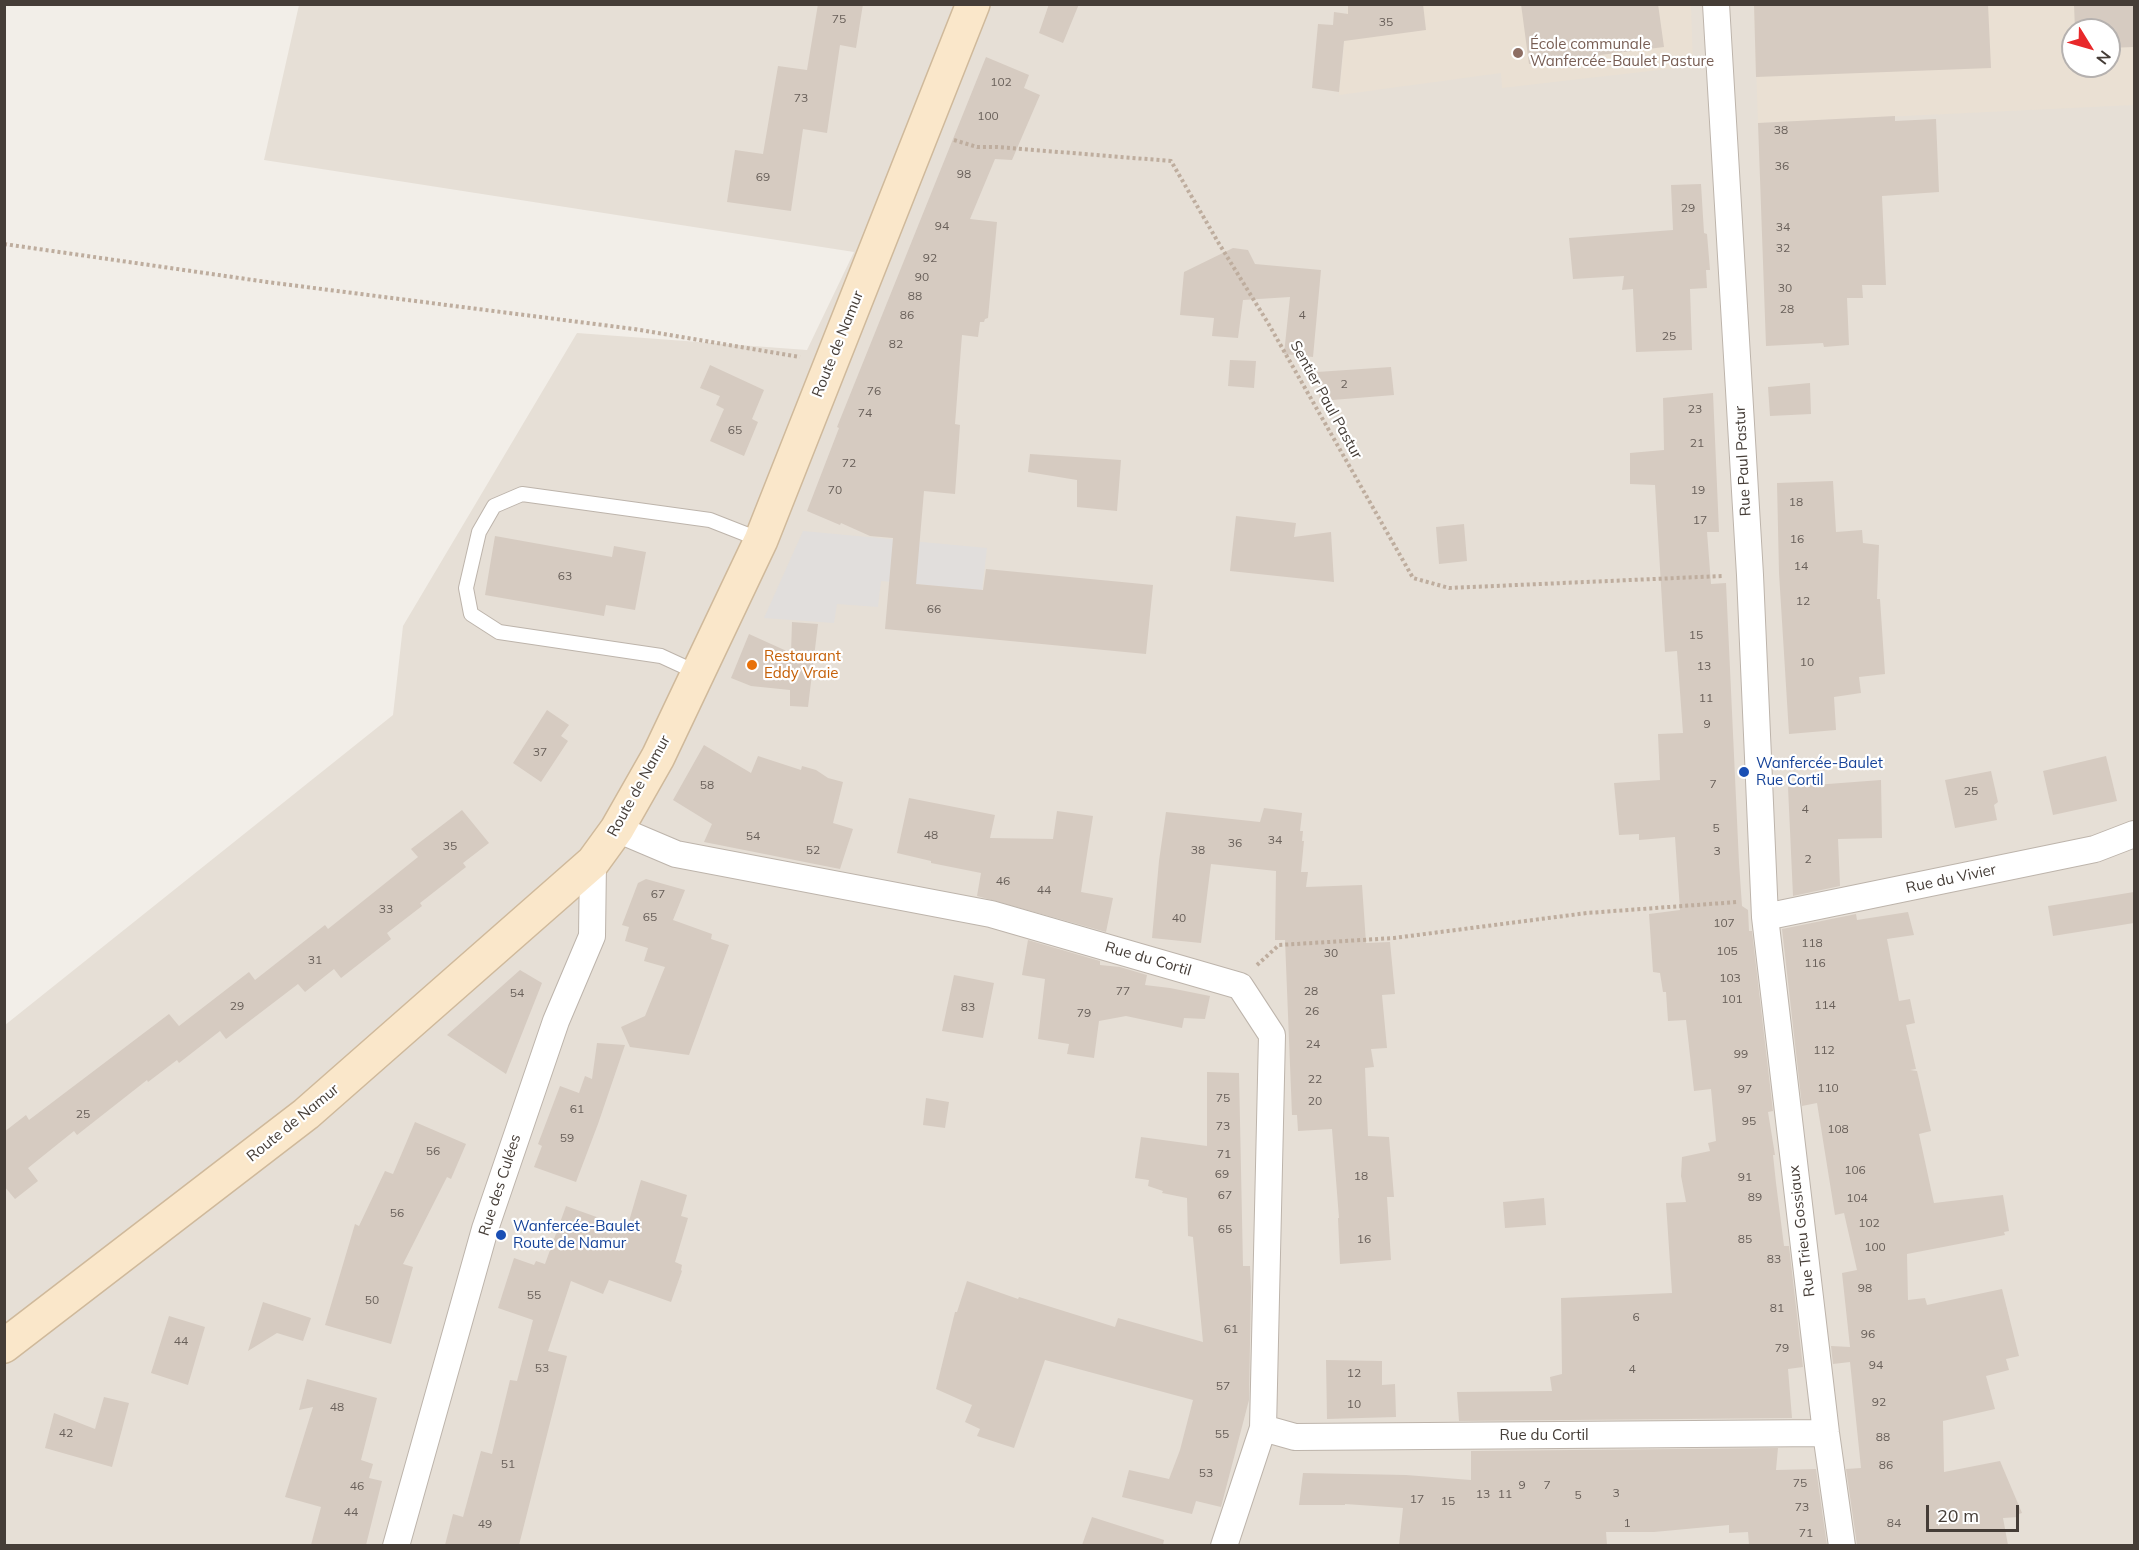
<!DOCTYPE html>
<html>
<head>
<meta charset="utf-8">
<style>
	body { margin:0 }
	#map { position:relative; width:2139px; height:1550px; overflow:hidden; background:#f2eee8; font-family:Mulish,sans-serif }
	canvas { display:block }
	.frame { position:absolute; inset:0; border:6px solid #453d37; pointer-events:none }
	.north { position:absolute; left:2061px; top:18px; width:60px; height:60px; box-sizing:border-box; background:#fff; border:2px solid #b5b1af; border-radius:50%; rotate:127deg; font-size:16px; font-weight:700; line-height:24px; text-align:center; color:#453d37 }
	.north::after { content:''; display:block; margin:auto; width:21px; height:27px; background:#e8292b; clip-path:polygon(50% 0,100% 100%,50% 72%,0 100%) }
	.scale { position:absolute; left:1926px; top:1505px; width:93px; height:27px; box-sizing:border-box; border:3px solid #453d37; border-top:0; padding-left:8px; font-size:18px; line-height:21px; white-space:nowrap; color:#453d37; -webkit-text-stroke:4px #fff; paint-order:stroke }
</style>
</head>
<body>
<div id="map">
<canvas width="2139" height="1550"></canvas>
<div class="frame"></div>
<div class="north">N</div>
<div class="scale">20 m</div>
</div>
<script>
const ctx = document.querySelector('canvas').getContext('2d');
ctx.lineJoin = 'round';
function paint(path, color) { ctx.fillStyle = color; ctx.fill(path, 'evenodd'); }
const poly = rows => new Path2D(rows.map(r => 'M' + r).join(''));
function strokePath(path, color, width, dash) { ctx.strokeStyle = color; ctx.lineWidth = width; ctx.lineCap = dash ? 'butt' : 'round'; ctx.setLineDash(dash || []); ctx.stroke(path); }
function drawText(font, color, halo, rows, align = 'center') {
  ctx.font = font + ' Mulish,sans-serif'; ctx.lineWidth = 4.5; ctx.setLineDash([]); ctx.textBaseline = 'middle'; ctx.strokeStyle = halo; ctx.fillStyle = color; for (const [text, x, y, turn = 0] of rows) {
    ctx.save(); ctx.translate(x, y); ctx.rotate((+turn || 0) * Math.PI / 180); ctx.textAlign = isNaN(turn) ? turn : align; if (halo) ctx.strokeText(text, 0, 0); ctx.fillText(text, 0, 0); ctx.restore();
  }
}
const residential = poly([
	[299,5,2134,5,2134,1545,5,1546,5,1025,393,715,403,626,577,333,807,350,854,252,264,160],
	[2073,30,2109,30,2109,66,2073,66]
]);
const education = poly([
	[1348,5,1691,5,1693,66,1502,88,1501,73,1339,95],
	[1754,5,2134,5,2134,105,1758,123],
	[2073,30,2109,30,2109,66,2073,66]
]);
const parking = poly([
	[803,531,987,548,982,590,881,581,878,607,837,604,834,623,764,618]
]);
const building = poly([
	[818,4,863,4,856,48,840,45,827,133,803,129,791,211,727,202,735,150,763,154,778,66,807,70],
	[1049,4,1079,4,1063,43,1039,33],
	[1348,4,1423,4,1426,30,1344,41,1339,92,1312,88,1318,24,1333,25,1334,12,1348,14],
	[1521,4,1658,4,1664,47,1529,64],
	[1754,4,1988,4,1991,68,1756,77],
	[2074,4,2134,4,2134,47,2109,48,2109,30,2075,30],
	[986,57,1029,75,1024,88,1040,95,1012,160,995,159,970,219,997,222,988,318,985,319,984,322,980,322,978,337,962,335,955,424,960,425,955,494,924,491,916,584,983,590,986,569,1153,585,1146,654,885,629,893,538,870,536,841,523,840,525,807,511,839,428,837,427],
	[1895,116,1895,121,1936,119,1939,192,1882,196,1886,285,1862,285,1863,298,1847,298,1849,345,1824,347,1823,343,1766,346,1758,123],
	[1701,184,1704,233,1707,234,1710,270,1706,270,1707,288,1690,289,1692,350,1636,352,1633,289,1622,290,1624,276,1573,279,1569,238,1673,230,1671,185],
	[1233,248,1248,250,1255,264,1321,270,1313,357,1284,354,1290,297,1243,300,1238,338,1212,336,1214,318,1180,315,1184,272],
	[1230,360,1256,361,1254,388,1228,386],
	[710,365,764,390,752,419,758,422,744,456,710,441,724,409,716,405,720,396,700,388],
	[1391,367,1394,395,1320,401,1317,372],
	[1810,383,1811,414,1770,416,1768,387],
	[1713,393,1719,532,1707,532,1711,584,1726,583,1739,863,1742,906,1748,910,1749,931,1752,931,1773,1111,1768,1112,1775,1155,1773,1155,1776,1183,1784,1246,1789,1246,1803,1367,1788,1369,1792,1418,1459,1421,1457,1392,1552,1391,1550,1377,1562,1374,1561,1298,1672,1293,1666,1203,1686,1202,1681,1176,1682,1157,1710,1151,1708,1143,1716,1141,1711,1089,1694,1091,1686,1020,1668,1021,1666,992,1663,992,1660,973,1653,972,1649,914,1680,910,1675,837,1639,840,1639,834,1619,835,1614,783,1660,780,1658,734,1683,733,1677,651,1665,652,1655,485,1630,484,1630,453,1664,450,1663,398],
	[1030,454,1121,460,1117,511,1077,507,1077,480,1028,472],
	[1833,481,1836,532,1862,530,1863,543,1879,545,1877,599,1880,599,1885,674,1859,677,1861,693,1834,697,1836,730,1789,734,1779,573,1777,483],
	[1236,516,1296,523,1294,537,1331,532,1334,582,1230,571],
	[1464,524,1467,561,1439,564,1436,527],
	[495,536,612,557,614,546,646,552,635,610,606,605,604,616,485,595],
	[792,622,818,624,808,707,790,706,790,690,751,686,731,678,749,634,791,653],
	[547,710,569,725,561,736,568,741,541,782,513,763],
	[704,745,751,773,758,756,801,770,802,766,816,770,828,778,843,782,833,823,853,829,840,869,704,842,712,824,673,800],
	[2106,756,2117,801,2053,815,2043,771],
	[1991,771,1998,802,1994,805,1997,820,1955,828,1945,780],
	[1881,780,1882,838,1838,839,1840,886,1793,896,1788,787],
	[909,798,995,815,990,838,1053,839,1057,811,1093,816,1081,892,1113,898,1106,932,977,896,981,873,931,863,931,861,897,853],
	[1264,808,1302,813,1300,831,1303,831,1302,841,1304,841,1301,872,1308,872,1306,887,1362,885,1366,943,1390,942,1395,994,1382,995,1387,1048,1371,1049,1374,1067,1365,1068,1368,1136,1389,1137,1394,1197,1387,1197,1391,1260,1340,1264,1338,1218,1339,1218,1332,1129,1298,1131,1297,1115,1292,1115,1285,940,1275,940,1276,871,1211,864,1201,943,1152,938,1159,861,1166,812,1260,822],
	[462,810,489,843,463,863,466,867,420,903,422,906,387,933,391,939,341,978,334,969,305,992,298,984,226,1039,220,1031,179,1063,177,1060,148,1082,147,1080,77,1135,74,1131,28,1168,38,1181,15,1199,4,1186,4,1132,26,1115,29,1120,169,1014,179,1026,249,972,255,980,325,925,328,929,418,857,411,849],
	[646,879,685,890,673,920,712,934,711,939,729,945,689,1055,630,1047,621,1027,645,1016,665,967,644,961,648,948,625,941,629,927,622,925,638,883],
	[2134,892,2134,923,2053,936,2048,906],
	[1908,912,1914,935,1887,939,1899,1001,1910,999,1915,1023,1906,1025,1916,1069,1910,1070,1917,1071,1931,1131,1919,1134,1934,1203,2003,1195,2009,1231,2004,1232,2005,1235,1907,1254,1908,1300,1925,1298,1927,1305,2002,1289,2019,1356,2006,1359,2009,1370,1986,1376,1995,1409,1943,1421,1944,1472,2000,1461,2022,1513,2019,1514,2019,1517,2003,1518,2008,1545,1857,1545,1846,1469,1861,1468,1850,1362,1833,1364,1831,1346,1850,1347,1842,1273,1857,1270,1844,1213,1835,1215,1817,1103,1802,1106,1782,929,1856,914,1857,920],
	[1028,940,1100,961,1100,965,1120,967,1147,975,1145,985,1170,988,1210,996,1205,1019,1184,1018,1182,1028,1126,1016,1099,1021,1094,1058,1067,1054,1069,1044,1038,1039,1045,979,1022,975],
	[520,970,542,983,506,1074,447,1035],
	[954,975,994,983,983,1038,942,1031],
	[597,1043,625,1045,598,1124,576,1182,534,1167,542,1146,538,1144,560,1086,579,1093,585,1076,592,1079],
	[1207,1072,1239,1073,1243,1266,1250,1266,1251,1287,1249,1400,1221,1507,1196,1501,1192,1514,1122,1497,1129,1470,1169,1479,1180,1450,1193,1400,1045,1360,1014,1448,977,1436,980,1429,965,1422,972,1405,936,1389,955,1312,957,1312,967,1281,1018,1299,1019,1297,1115,1327,1118,1318,1203,1342,1193,1237,1188,1236,1187,1198,1162,1193,1163,1191,1148,1186,1149,1180,1135,1178,1141,1137,1207,1146],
	[926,1098,949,1102,945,1128,923,1125],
	[415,1122,466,1144,451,1179,447,1177,403,1264,413,1267,391,1344,325,1325,355,1224,359,1226,385,1171,393,1174],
	[641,1180,687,1195,681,1216,688,1218,675,1262,682,1265,681,1270,682,1271,671,1302,609,1280,603,1294,571,1281,548,1351,567,1356,519,1545,445,1545,453,1514,463,1517,481,1451,492,1454,510,1380,517,1381,533,1320,498,1308,514,1258,534,1265,536,1261,545,1264,566,1206,627,1228],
	[1544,1198,1546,1225,1505,1228,1503,1202],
	[263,1302,311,1318,303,1341,277,1333,248,1351],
	[169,1316,205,1327,188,1385,151,1373],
	[1326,1360,1382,1361,1382,1385,1395,1384,1396,1417,1327,1419],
	[307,1379,377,1398,361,1460,373,1464,369,1478,382,1481,366,1545,311,1545,321,1507,285,1497,313,1407,299,1410],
	[104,1397,129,1403,112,1467,45,1448,54,1413,95,1429],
	[1778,1448,1776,1470,1816,1469,1827,1545,1749,1545,1748,1532,1729,1533,1729,1525,1654,1532,1606,1532,1607,1545,1399,1545,1403,1508,1345,1504,1345,1505,1299,1505,1303,1473,1406,1475,1471,1480,1471,1451],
	[1092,1517,1164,1540,1163,1545,1082,1545]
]);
const path = poly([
	[954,140,977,147,997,147,1171,161,1218,242,1268,323,1413,578,1449,588,1722,576],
	[4,244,267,282,634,329,800,357],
	[1257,965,1279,945,1394,938,1587,913,1737,902]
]);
const lane = poly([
	[698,673,661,656,499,632,471,614,466,588,479,532,494,506,522,494,710,520,761,540]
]);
const street = poly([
	[1716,4,1750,575,1765,917,1826,1433,1842,1546],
	[617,829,676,854,991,914,1240,986,1272,1035,1263,1428,1295,1437,1826,1433],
	[1765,917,2095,849,2134,834],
	[396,1546,485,1229,556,1021,592,936,593,862],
	[1224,1546,1263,1428]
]);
const secondary = poly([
	[4,1346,306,1114,593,862,617,829,658,757,761,540,973,4]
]);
const markers = [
	[1518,53,6,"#8d6e63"],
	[752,665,6,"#e8710a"],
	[1744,772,6,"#1a4fb4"],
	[501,1235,6,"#1a4fb4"]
];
const numberNames = [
	["75",839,19],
	["35",1386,22],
	["102",1001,82],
	["73",801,98],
	["100",988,116],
	["38",1781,130],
	["36",1782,166],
	["98",964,174],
	["69",763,177],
	["29",1688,208],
	["94",942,226],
	["34",1783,227],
	["32",1783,248],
	["92",930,258],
	["90",922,277],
	["30",1785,288],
	["88",915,296],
	["28",1787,309],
	["86",907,315],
	["4",1302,315],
	["25",1669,336],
	["82",896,344],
	["2",1344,384],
	["76",874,391],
	["23",1695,409],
	["74",865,413],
	["65",735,430],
	["21",1697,443],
	["72",849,463],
	["70",835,490],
	["19",1698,490],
	["18",1796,502],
	["17",1700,520],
	["16",1797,539],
	["14",1801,566],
	["63",565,576],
	["12",1803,601],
	["66",934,609],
	["15",1696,635],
	["10",1807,662],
	["13",1704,666],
	["11",1706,698],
	["9",1707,724],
	["37",540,752],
	["7",1713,784],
	["58",707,785],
	["25",1971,791],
	["4",1805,809],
	["5",1716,828],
	["48",931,835],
	["54",753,836],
	["34",1275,840],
	["36",1235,843],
	["35",450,846],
	["52",813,850],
	["38",1198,850],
	["3",1717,851],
	["2",1808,859],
	["46",1003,881],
	["44",1044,890],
	["67",658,894],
	["33",386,909],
	["65",650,917],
	["40",1179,918],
	["107",1724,923],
	["118",1812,943],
	["105",1727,951],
	["30",1331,953],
	["31",315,960],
	["116",1815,963],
	["103",1730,978],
	["77",1123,991],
	["28",1311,991],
	["54",517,993],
	["101",1732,999],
	["114",1825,1005],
	["29",237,1006],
	["83",968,1007],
	["26",1312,1011],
	["79",1084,1013],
	["24",1313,1044],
	["112",1824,1050],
	["99",1741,1054],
	["22",1315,1079],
	["110",1828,1088],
	["97",1745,1089],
	["75",1223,1098],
	["20",1315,1101],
	["61",577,1109],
	["25",83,1114],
	["95",1749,1121],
	["73",1223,1126],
	["108",1838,1129],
	["59",567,1138],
	["56",433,1151],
	["71",1224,1154],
	["106",1855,1170],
	["69",1222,1174],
	["18",1361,1176],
	["91",1745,1177],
	["67",1225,1195],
	["89",1755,1197],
	["104",1857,1198],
	["56",397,1213],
	["102",1869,1223],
	["65",1225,1229],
	["16",1364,1239],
	["85",1745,1239],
	["100",1875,1247],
	["83",1774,1259],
	["98",1865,1288],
	["55",534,1295],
	["50",372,1300],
	["81",1777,1308],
	["6",1636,1317],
	["61",1231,1329],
	["96",1868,1334],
	["44",181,1341],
	["79",1782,1348],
	["94",1876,1365],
	["53",542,1368],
	["4",1632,1369],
	["12",1354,1373],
	["57",1223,1386],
	["92",1879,1402],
	["10",1354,1404],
	["48",337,1407],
	["42",66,1433],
	["55",1222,1434],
	["88",1883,1437],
	["51",508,1464],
	["86",1886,1465],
	["53",1206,1473],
	["75",1800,1483],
	["9",1522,1485],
	["7",1547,1485],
	["46",357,1486],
	["3",1616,1493],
	["13",1483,1494],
	["11",1505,1494],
	["5",1578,1495],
	["17",1417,1499],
	["15",1448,1501],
	["73",1802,1507],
	["44",351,1512],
	["1",1627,1523],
	["84",1894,1523],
	["49",485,1524],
	["71",1806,1533]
];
const educationNames = [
	["École communale",1530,44],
	["Wanfercée-Baulet Pasture",1530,61]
];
const streetNames = [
	["Route de Namur",838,344,-68],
	["Sentier Paul Pastur",1326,400,61],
	["Rue Paul Pastur",1743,461,-93],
	["Route de Namur",639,786,-61],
	["Rue du Vivier",1951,879,-12],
	["Rue du Cortil",1148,959,16],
	["Route de Namur",293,1123,-39],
	["Rue des Culées",500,1185,-72],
	["Rue Trieu Gossiaux",1802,1231,-97],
	["Rue du Cortil",1544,1435]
];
const foodNames = [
	["Restaurant",764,656],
	["Eddy Vraie",764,673]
];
const transitNames = [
	["Wanfercée-Baulet",1756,763],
	["Rue Cortil",1756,780],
	["Wanfercée-Baulet",513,1226],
	["Route de Namur",513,1243]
];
paint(residential, '#e6dfd6');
paint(education, '#eae0d3');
paint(parking, '#e1dedc');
paint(building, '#d6cbc1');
strokePath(lane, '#bdb4ab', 16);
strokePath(street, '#bdb4ab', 28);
strokePath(secondary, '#cfb99b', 36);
strokePath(path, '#bead9e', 4, [3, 3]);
strokePath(lane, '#fff', 14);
strokePath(street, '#fff', 26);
strokePath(secondary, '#fae7ca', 33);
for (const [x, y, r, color] of markers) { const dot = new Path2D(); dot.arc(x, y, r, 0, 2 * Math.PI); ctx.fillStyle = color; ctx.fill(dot); strokePath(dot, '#fff', 2); }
drawText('12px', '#69605a', null, numberNames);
drawText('15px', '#785e54', '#fff', educationNames, 'left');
drawText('15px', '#453d37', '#fff', streetNames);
drawText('15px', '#c56008', '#fff', foodNames, 'left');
drawText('15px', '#164399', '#fff', transitNames, 'left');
</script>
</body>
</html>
